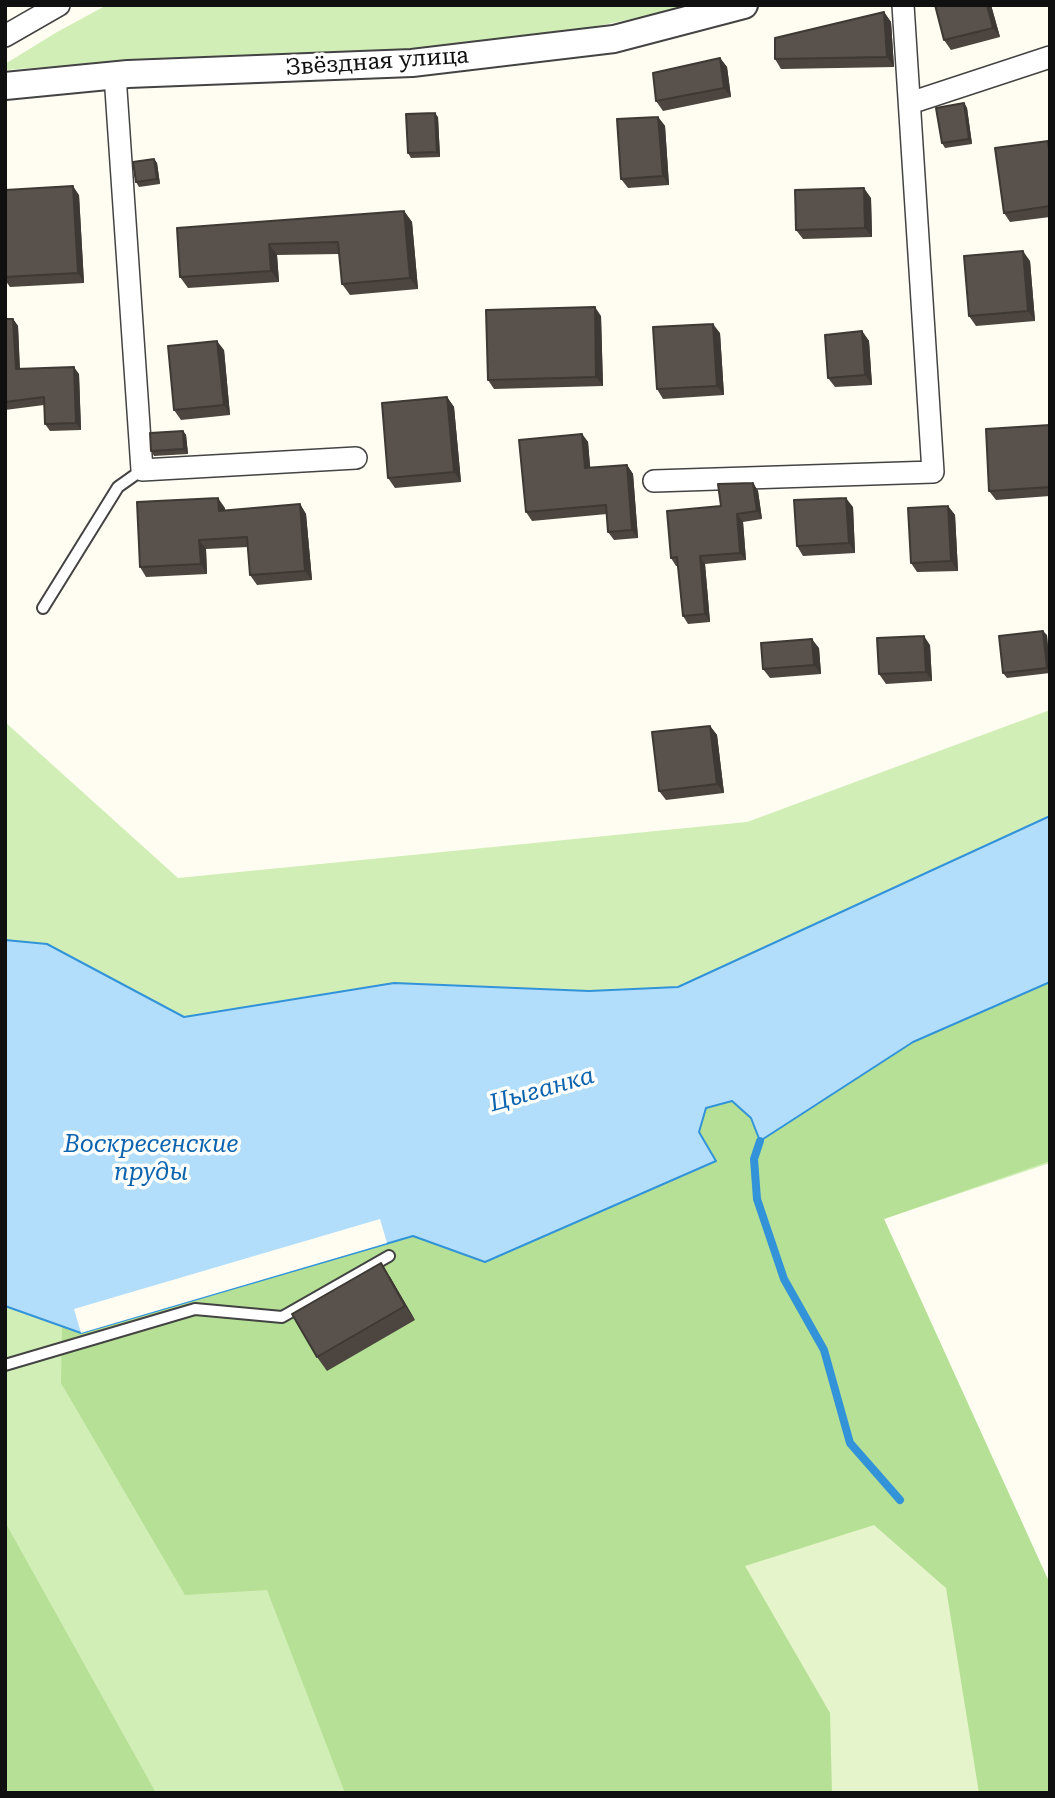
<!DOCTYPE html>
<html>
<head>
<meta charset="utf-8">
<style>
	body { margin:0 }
	#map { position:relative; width:1055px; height:1798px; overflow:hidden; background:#fffdf2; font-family:"Roboto Serif",serif }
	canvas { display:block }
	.frame { position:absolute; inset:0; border:7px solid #101010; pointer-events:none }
</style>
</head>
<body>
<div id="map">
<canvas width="1055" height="1798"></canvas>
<div class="frame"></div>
</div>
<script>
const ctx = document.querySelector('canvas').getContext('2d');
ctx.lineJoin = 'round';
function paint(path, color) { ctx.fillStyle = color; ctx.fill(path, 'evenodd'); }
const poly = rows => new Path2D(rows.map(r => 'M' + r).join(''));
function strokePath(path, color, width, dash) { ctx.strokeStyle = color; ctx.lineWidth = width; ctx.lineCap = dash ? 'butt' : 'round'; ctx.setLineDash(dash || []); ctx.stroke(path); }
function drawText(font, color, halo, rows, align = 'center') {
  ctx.font = font + ' "Roboto Serif",serif'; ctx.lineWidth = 7; ctx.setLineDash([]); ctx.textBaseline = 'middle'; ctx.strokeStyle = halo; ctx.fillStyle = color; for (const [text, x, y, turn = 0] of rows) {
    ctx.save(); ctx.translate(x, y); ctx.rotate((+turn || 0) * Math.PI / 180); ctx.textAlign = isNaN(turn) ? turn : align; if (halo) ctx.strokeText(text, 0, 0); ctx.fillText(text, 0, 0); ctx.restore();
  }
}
const green = poly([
	[107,5,701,5,518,42,431,50,127,61,5,70,5,64,57,32],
	[1050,710,1050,1163,884,1219,1050,1584,1050,1793,5,1793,5,722,178,878,747,822]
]);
const forest = poly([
	[1050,982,1050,1161,884,1219,1050,1584,1050,1793,345,1793,267,1590,185,1595,61,1383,62,1326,81,1333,413,1236,485,1262,716,1162,699,1132,706,1108,732,1101,751,1118,760,1141,913,1042],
	[5,1522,156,1793,5,1793]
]);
const pitch = poly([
	[874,1525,946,1588,979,1793,832,1793,830,1713,745,1566]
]);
const water = poly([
	[1050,816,1050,982,913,1042,760,1141,751,1118,732,1101,706,1108,699,1132,716,1161,485,1262,413,1236,81,1333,5,1306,5,940,47,944,184,1017,394,983,589,991,678,987,1050,816]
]);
const pier = poly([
	[380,1219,387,1243,81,1333,74,1309]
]);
const stream = poly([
	[760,1141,754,1159,757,1199,784,1279,824,1350,850,1443,900,1500]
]);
const service = poly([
	[43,608,118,487,142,470],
	[5,1365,195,1309,282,1317,389,1256]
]);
const minor = poly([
	[5,36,59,5],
	[115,75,142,470,356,458],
	[910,103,1050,57],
	[654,481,933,472,903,5]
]);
const tertiary = poly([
	[5,86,128,74,412,63,614,39,744,5]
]);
const wall = poly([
	[935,5,991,5,1000,37,951,50,944,40],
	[884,12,891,22,894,67,781,69,775,59],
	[720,58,727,67,731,97,663,111,656,101],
	[964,103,967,108,972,144,945,148,942,143],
	[438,117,440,157,411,158,408,153],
	[658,117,665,126,669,185,628,188,621,179],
	[1048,141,1050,144,1050,217,1010,222,1004,213],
	[154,159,157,163,160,184,139,187,136,182],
	[79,195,84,283,10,287,5,280,5,277],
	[871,198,872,237,803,239,796,230],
	[404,211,412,222,418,289,350,295,342,284,339,254,277,255,279,282,188,288,180,277,177,228],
	[1030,261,1035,321,976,326,969,316],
	[601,316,603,386,494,389,488,380],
	[5,319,13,319,18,326,20,369,79,374,81,430,50,431,45,424,44,405,5,410],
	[862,331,869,341,872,385,835,387,828,378],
	[720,333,724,395,663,399,657,389],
	[224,350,230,415,181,420,174,410],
	[447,397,454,407,461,482,395,488,388,478],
	[1050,425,1050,496,996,500,989,491],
	[183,431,186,435,188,454,154,456,151,451],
	[582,434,588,442,590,468,627,465,633,474,638,538,614,540,608,532,607,514,532,521,526,512],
	[753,483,758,491,762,519,743,522,746,560,705,564,710,622,688,624,683,616,678,566,676,566,671,558,721,506],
	[300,504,306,514,312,580,257,585,250,575,248,547,206,549,207,574,146,577,140,567,225,508,225,511],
	[948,506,955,515,958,571,917,572,911,563],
	[853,507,855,553,803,556,797,546],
	[1047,635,1050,673,1007,678,1003,673],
	[930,645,932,681,886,684,879,674],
	[819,648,821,674,770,678,763,669],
	[710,726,717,735,724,793,666,800,659,791],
	[390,1277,415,1320,327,1371,317,1357]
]);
const shadedWall = poly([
	[987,5,991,5,1000,37,993,28],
	[884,12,891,22,894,67,887,57],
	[720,58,727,67,731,97,724,88],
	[964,103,967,108,972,144,969,139],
	[435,113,438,117,440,157,437,152],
	[658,117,665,126,669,185,663,176],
	[154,159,157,163,160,184,157,179],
	[73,186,79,195,84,283,78,273],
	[864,188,871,198,872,237,865,228],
	[404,211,412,222,418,289,410,278],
	[269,244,277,255,279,282,271,271],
	[1023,251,1030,261,1035,321,1028,311],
	[595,307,601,316,603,386,596,377],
	[13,319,18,326,20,376,16,369],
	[713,324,720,333,724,395,717,386],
	[862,331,869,341,872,385,865,375],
	[217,341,224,350,230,415,224,405],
	[74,367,79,374,81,430,76,423],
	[447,397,454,407,461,482,454,472],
	[183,431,186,435,188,454,184,449],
	[582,434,588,442,591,476,585,468],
	[627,465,633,474,638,538,632,530],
	[753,483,758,491,762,519,757,511],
	[218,498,225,508,225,521,219,511],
	[846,498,853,507,855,553,849,543],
	[300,504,306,514,312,580,305,571],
	[948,506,955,515,958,571,951,561],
	[737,514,743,522,746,560,740,553],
	[199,540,206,549,207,574,201,564],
	[700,556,705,564,710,622,705,614],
	[1043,631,1047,635,1050,671,1047,668],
	[924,636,930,645,932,681,926,672],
	[812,639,819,648,821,674,814,665],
	[710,726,717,735,724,793,717,784],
	[381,1263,390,1277,415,1320,405,1306]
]);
const building = poly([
	[935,5,987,5,993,28,944,40,935,5],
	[884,12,887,57,775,59,775,38,884,12],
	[720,58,724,88,656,101,653,73,720,58],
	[964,103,969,139,942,143,936,108,964,103],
	[435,113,437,152,408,153,406,114,435,113],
	[658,117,663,176,621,179,617,119,658,117],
	[1048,141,1050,156,1050,206,1004,213,995,148,1048,141],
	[154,159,157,179,136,182,133,162,154,159],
	[73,186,78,273,5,277,5,190,73,186],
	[864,188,865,228,796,230,795,190,864,188],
	[404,211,410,278,342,284,338,242,269,244,271,271,180,277,177,228,404,211],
	[1023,251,1028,311,969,316,964,256,1023,251],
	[595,307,596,377,488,380,486,310,595,307],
	[5,319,13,319,16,369,74,367,76,423,45,424,44,397,5,402,5,319],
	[713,324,717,386,657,389,653,327,713,324],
	[862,331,865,375,828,378,825,335,862,331],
	[217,341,224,405,174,410,168,346,217,341],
	[447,397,454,472,388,478,382,403,447,397],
	[1050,425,1050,487,989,491,986,429,1050,425],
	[183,431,184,449,151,451,150,433,183,431],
	[582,434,585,468,627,465,632,530,608,532,606,505,526,512,519,440,582,434],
	[753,483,757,511,737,514,740,553,700,556,705,614,683,616,677,557,671,558,667,511,721,506,718,484,753,483],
	[218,498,219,511,300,504,305,571,250,575,247,537,199,540,201,564,140,567,137,502,218,498],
	[846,498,849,543,797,546,794,500,846,498],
	[948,506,951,561,911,563,908,508,948,506],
	[1043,631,1047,668,1003,673,999,636,1043,631],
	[924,636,926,672,879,674,877,638,924,636],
	[812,639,814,665,763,669,761,643,812,639],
	[710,726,717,784,659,791,652,732,710,726],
	[381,1263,405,1306,317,1357,292,1314,381,1263]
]);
const streetNames = [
	["Звёздная улица",377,62,-4]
];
const waterNames = [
	["Цыганка",542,1090,-16],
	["Воскресенские",151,1145],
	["пруды",151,1173]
];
paint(green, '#d2eeb7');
paint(forest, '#b5e095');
paint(pitch, '#e5f4ca');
paint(water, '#b2defb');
strokePath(water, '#3293d9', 2);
paint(pier, '#fffdf2');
strokePath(stream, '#3293d9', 8);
strokePath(service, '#434343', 14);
strokePath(minor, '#434343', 24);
strokePath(tertiary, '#434343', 30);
strokePath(service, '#fff', 10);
strokePath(minor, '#fff', 21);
strokePath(tertiary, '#fff', 26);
paint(wall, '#4d4640');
paint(shadedWall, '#3e3934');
paint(building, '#59514b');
strokePath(building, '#3e3934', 2);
drawText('23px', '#101010', '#fff', streetNames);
drawText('italic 24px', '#0c64ae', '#fff', waterNames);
</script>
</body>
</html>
